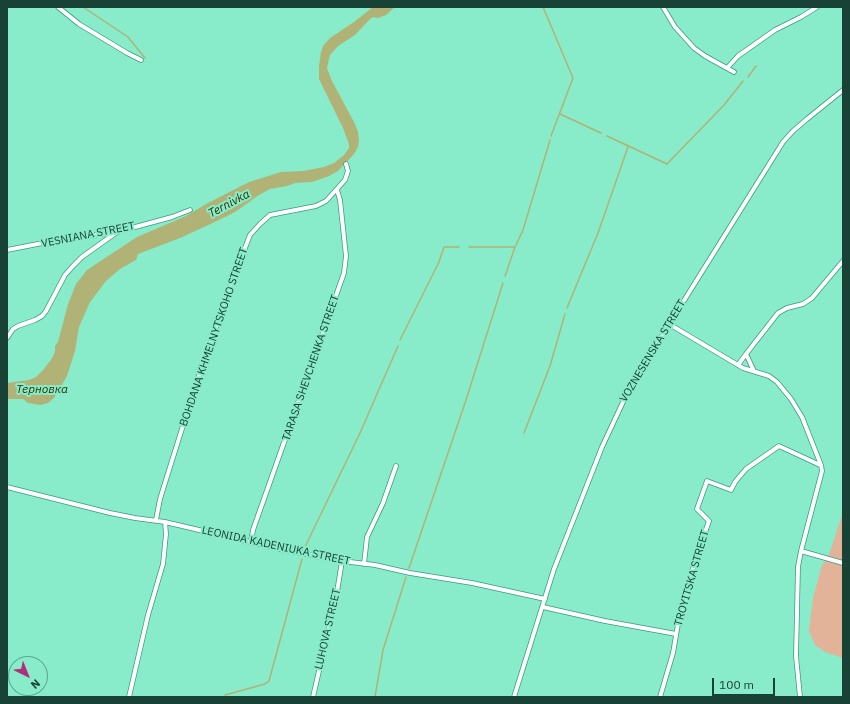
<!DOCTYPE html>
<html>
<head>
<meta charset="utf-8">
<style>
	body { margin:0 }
	#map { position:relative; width:850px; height:704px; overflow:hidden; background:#88ebc9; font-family:"IBM Plex Sans",sans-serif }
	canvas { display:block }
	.frame { position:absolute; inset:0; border:8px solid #184235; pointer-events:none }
	.north { position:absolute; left:8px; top:656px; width:40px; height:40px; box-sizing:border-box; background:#88ebc9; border:1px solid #5ba78e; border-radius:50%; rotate:137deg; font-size:11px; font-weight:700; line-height:16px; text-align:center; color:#184235 }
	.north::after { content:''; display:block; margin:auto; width:14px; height:18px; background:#b12f7a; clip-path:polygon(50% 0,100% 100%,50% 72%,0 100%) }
	.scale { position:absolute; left:712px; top:678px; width:63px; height:18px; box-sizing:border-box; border:2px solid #184235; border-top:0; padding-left:5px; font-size:12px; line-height:14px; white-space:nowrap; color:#184235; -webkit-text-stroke:3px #88ebc9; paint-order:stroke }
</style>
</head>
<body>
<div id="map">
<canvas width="850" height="704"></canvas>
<div class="frame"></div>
<div class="north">N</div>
<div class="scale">100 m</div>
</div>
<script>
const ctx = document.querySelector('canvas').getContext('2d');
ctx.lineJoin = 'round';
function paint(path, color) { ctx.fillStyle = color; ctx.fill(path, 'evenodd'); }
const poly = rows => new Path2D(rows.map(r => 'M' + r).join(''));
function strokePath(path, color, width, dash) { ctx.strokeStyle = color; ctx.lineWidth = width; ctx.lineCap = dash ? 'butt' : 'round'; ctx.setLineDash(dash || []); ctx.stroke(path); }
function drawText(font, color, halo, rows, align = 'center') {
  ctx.font = font + ' "IBM Plex Sans",sans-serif'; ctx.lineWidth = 4; ctx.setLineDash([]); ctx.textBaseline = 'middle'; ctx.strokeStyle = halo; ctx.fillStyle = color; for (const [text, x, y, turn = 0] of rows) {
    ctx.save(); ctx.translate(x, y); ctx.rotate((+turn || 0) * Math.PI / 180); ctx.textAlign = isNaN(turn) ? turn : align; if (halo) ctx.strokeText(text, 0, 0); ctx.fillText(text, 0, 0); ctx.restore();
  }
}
const green = poly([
	[843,512,843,658,825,652,815,645,809,631,813,598,822,565,828,558]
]);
const water = poly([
	[373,7,395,7,386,15,378,18,373,17,370,19,355,35,338,46,330,55,327,68,332,81,355,124,358,132,359,140,358,147,354,154,338,171,329,176,312,182,295,183,287,186,270,189,259,195,235,212,217,221,180,238,138,254,136,260,120,269,106,281,90,302,79,327,75,351,67,376,54,398,48,403,41,405,28,403,23,399,7,399,7,383,29,380,36,377,43,370,51,360,55,352,55,346,58,342,68,304,76,284,87,270,137,237,186,216,208,203,249,182,281,172,303,171,324,167,334,163,344,155,349,148,349,144,343,128,319,79,319,66,321,52,323,46,330,38,354,22]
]);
const stream = poly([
	[83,7,128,37,145,58],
	[543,7,573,78,551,136],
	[748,77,756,66],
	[560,114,601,133],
	[607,136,667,164,724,105,743,81],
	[469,247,515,247],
	[505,276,515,247,523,230,550,140],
	[567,308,598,233,628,147],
	[400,340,439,262,444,247,459,247],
	[524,433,550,366,565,314],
	[304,549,360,433,398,346],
	[409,568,466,400,503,283],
	[225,695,265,684,269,681,302,559],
	[375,697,383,650,406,577]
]);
const street = poly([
	[58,7,79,24,127,53,141,60],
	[663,7,675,27,694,48,705,56,734,72],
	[727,68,738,56,775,30,801,17,817,7],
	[7,250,63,239,117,232,172,217,190,210],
	[669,324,743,368,769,376,777,382,791,399,802,417,821,465,822,471,801,551,798,567,796,656,800,697],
	[7,338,13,329,18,326,35,320,42,316,46,311,65,275,73,266,82,257,117,232],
	[738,365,746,354],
	[754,371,746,354,778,313,787,308,803,304,812,298,843,261],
	[7,487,110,513,135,518,165,522,280,549,342,561,375,565,410,573,472,583,545,599],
	[156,520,160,499,196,384,231,284,250,235,260,224,270,215,316,206,326,201,345,180,348,171,346,164],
	[251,542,253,530,259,513,344,273,346,256,340,200,337,190],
	[801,551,843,563],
	[364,564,367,537,383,503,396,466],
	[543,607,605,621,676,634],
	[129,697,148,615,163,564,166,534,165,522],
	[313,697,337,592,342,561],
	[514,697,554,569,602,447,630,387,783,142,793,131,807,119,843,90],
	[660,697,673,653,678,624,685,600,688,584,698,552,709,521,697,509,707,481,731,490,735,482,746,469,779,446,820,465]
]);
const streetNames = [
	["VESNIANA STREET",88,235,-11],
	["BOHDANA KHMELNYTSKOHO STREET",214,337,-71],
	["VOZNESENSKA STREET",653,351,-59],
	["TARASA SHEVCHENKA STREET",311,368,-71],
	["LEONIDA KADENIUKA STREET",276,546,12],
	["TROYITSKA STREET",692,578,-74],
	["LUHOVA STREET",328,629,-77]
];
const waterNames = [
	["Ternivka",229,204,-28],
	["Терновка",42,390]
];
paint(green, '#e3b399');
paint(water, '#b1b376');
strokePath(stream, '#b1b376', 1.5);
strokePath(street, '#359d7e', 5.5);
strokePath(street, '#fff', 4);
drawText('11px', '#184235', '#88ebc9', streetNames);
drawText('italic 12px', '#303000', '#88ebc9', waterNames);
</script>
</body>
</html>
